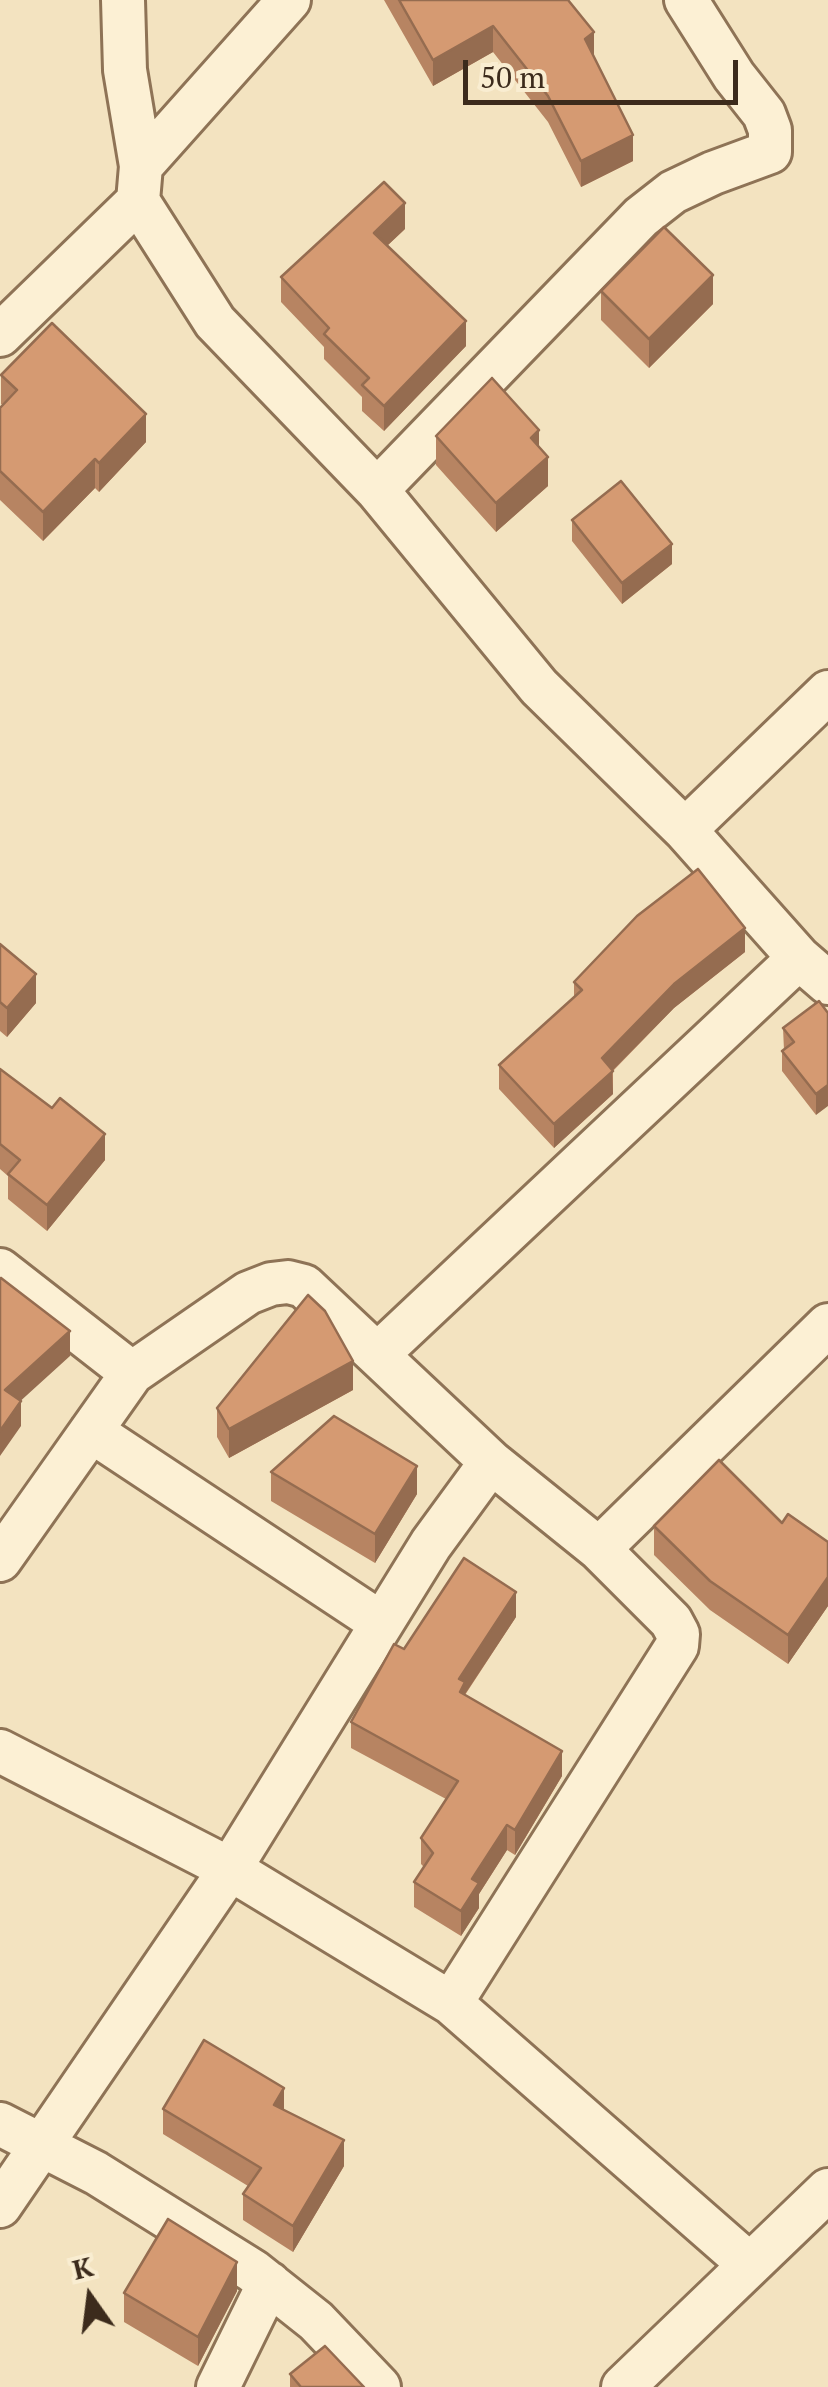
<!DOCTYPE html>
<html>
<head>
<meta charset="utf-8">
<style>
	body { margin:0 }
	#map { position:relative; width:828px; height:2387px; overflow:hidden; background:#f3e3c0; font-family:"PT Serif",serif }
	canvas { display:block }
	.north { position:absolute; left:40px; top:2247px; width:100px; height:100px; -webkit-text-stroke:8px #f9edd1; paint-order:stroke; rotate:346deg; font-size:28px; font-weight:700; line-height:40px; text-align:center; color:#3c2b1c }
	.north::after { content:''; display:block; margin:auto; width:35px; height:45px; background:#3c2b1c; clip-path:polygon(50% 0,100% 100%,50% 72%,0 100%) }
	.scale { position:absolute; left:463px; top:60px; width:275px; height:45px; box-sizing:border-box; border:5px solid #3c2b1c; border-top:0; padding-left:12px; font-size:30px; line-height:35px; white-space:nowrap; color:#3c2b1c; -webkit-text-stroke:8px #f9edd1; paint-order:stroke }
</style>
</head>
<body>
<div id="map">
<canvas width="828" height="2387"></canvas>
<div class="north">K</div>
<div class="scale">50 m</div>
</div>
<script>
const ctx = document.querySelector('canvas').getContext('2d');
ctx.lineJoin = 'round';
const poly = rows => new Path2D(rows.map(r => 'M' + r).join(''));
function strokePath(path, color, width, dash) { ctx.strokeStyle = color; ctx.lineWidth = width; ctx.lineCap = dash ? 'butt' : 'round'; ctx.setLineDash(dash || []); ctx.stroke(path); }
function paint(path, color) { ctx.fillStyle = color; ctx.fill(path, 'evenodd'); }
const street = poly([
	[123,0,125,70,141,166,138,201,215,322,377,490,539,687,685,830,799,958,828,983],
	[141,166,289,0],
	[0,335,138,201],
	[377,490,641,217,673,192,713,173,770,152,770,130,764,114,734,76,686,0],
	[685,830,828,692],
	[0,1270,132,1373],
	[378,1354,799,958],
	[91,1431,381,1623],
	[599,1549,828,1325],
	[0,1560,132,1373,248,1293,271,1284,288,1282,304,1286,491,1462],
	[0,1751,230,1869,451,2003,749,2264],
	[0,2124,96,2173,253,2271,316,2321,379,2387],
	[0,2206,230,1869,431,1544,491,1462,599,1549,671,1621,678,1634,677,1646,451,2003],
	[218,2387,269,2283],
	[623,2387,828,2190]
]);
const wall = poly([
	[384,0,568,0,594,57,633,161,581,187,548,122,493,52,433,86],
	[405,229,387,246,466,346,384,431,362,411,362,397,324,359,324,347,281,302,281,277],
	[601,291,713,304,649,368,601,320],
	[1,375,146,442,99,492,95,488,43,541,0,500,0,408,3,405,1,404],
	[436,436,539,448,548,486,496,532,436,465],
	[572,520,672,564,622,604,572,541],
	[0,944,36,1003,7,1037,0,1031],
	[745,952,674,1008,613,1071,613,1094,554,1148,499,1089,499,1065,574,998,574,982],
	[819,1001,816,1115,782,1071,782,1051,784,1050,783,1028],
	[0,1069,105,1160,47,1231,8,1199,8,1176,0,1169],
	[353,1390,229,1458,217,1437,217,1408],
	[271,1472,417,1494,375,1563,271,1501],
	[782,1523,828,1542,828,1606,788,1664,710,1610,654,1555,654,1526],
	[516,1617,465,1695,562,1776,515,1855,507,1850,479,1894,479,1908,461,1936,414,1907,414,1882,424,1867,421,1864,421,1838,446,1799,351,1748,351,1722,404,1649],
	[163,2109,284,2110,344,2166,293,2252,243,2220,243,2194,248,2186,163,2134],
	[237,2291,198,2366,124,2322,124,2293],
	[290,2374,364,2387,290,2387]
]);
const shadedWall = poly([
	[493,26,493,52,433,86,433,60],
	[594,32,594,58,585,39],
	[633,135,633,161,581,187,581,161],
	[405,203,405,229,374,258,374,233],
	[713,275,713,304,649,368,649,339],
	[466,321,466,346,384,431,384,406],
	[146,414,146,442,99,492,99,463],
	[539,430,539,459,531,438],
	[548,457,548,486,496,532,496,503],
	[95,459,95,488,43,541,43,512],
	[672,544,672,564,622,604,622,583],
	[745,928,745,952,674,1008,612,1071,613,1094,554,1148,554,1124,602,1058,674,984],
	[36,974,36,1003,7,1037,7,1008],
	[828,1085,828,1106,816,1115,816,1094],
	[105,1134,105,1160,47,1231,47,1205],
	[70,1331,70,1356,5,1415,5,1390],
	[353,1361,353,1390,229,1458,229,1429],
	[21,1401,21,1426,0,1456,0,1431],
	[417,1466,417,1494,375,1563,375,1534],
	[828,1577,828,1606,788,1664,788,1635],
	[516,1592,516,1617,465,1694,465,1708,460,1717,459,1679],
	[562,1751,562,1776,515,1855,515,1830],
	[507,1825,507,1850,479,1894,479,1908,461,1936,461,1911,472,1879],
	[284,2088,284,2114,274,2105],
	[344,2140,344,2166,293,2252,293,2226],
	[237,2262,237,2291,198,2366,198,2337]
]);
const building = poly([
	[399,0,568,0,594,32,585,39,633,135,581,161,548,96,493,26,433,60,399,0],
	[384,182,405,203,374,233,466,321,384,406,362,385,369,378,324,334,329,328,281,277,384,182],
	[664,227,713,275,649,339,601,291,664,227],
	[52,323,146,414,99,463,95,459,43,512,0,471,0,408,17,390,1,375,52,323],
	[492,378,539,430,531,438,548,457,496,503,436,436,492,378],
	[621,481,672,544,622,583,572,520,621,481],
	[698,869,745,928,674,984,602,1058,613,1071,554,1124,499,1065,582,990,574,982,637,916,698,869],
	[0,944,36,974,7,1008,0,1002,0,944],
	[819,1001,828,1013,828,1085,816,1094,782,1051,794,1042,783,1028,819,1001],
	[0,1069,52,1108,60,1098,105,1134,47,1205,8,1174,20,1160,0,1144,0,1069],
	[1,1278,70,1331,5,1390,21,1401,0,1431,0,1279,1,1278],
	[308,1295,325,1311,353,1361,229,1429,217,1408,308,1295],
	[334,1416,417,1466,375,1534,271,1472,334,1416],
	[719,1460,782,1523,788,1514,828,1542,828,1577,788,1635,710,1581,654,1526,719,1460],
	[464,1558,516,1592,459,1679,465,1682,460,1692,562,1751,515,1830,507,1825,472,1879,479,1883,461,1911,414,1882,433,1853,421,1838,458,1781,351,1722,394,1644,404,1649,464,1558],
	[204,2040,284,2088,274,2105,344,2140,293,2226,243,2194,261,2168,163,2109,204,2040],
	[168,2219,237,2262,198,2337,124,2293,168,2219],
	[325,2346,364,2387,301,2387,290,2374,325,2346]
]);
strokePath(street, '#8e7356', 48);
strokePath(street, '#fcf0d4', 42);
paint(wall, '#b78462');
paint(shadedWall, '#956c50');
paint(building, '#d59a72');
strokePath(building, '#956c50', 2.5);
</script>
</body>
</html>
